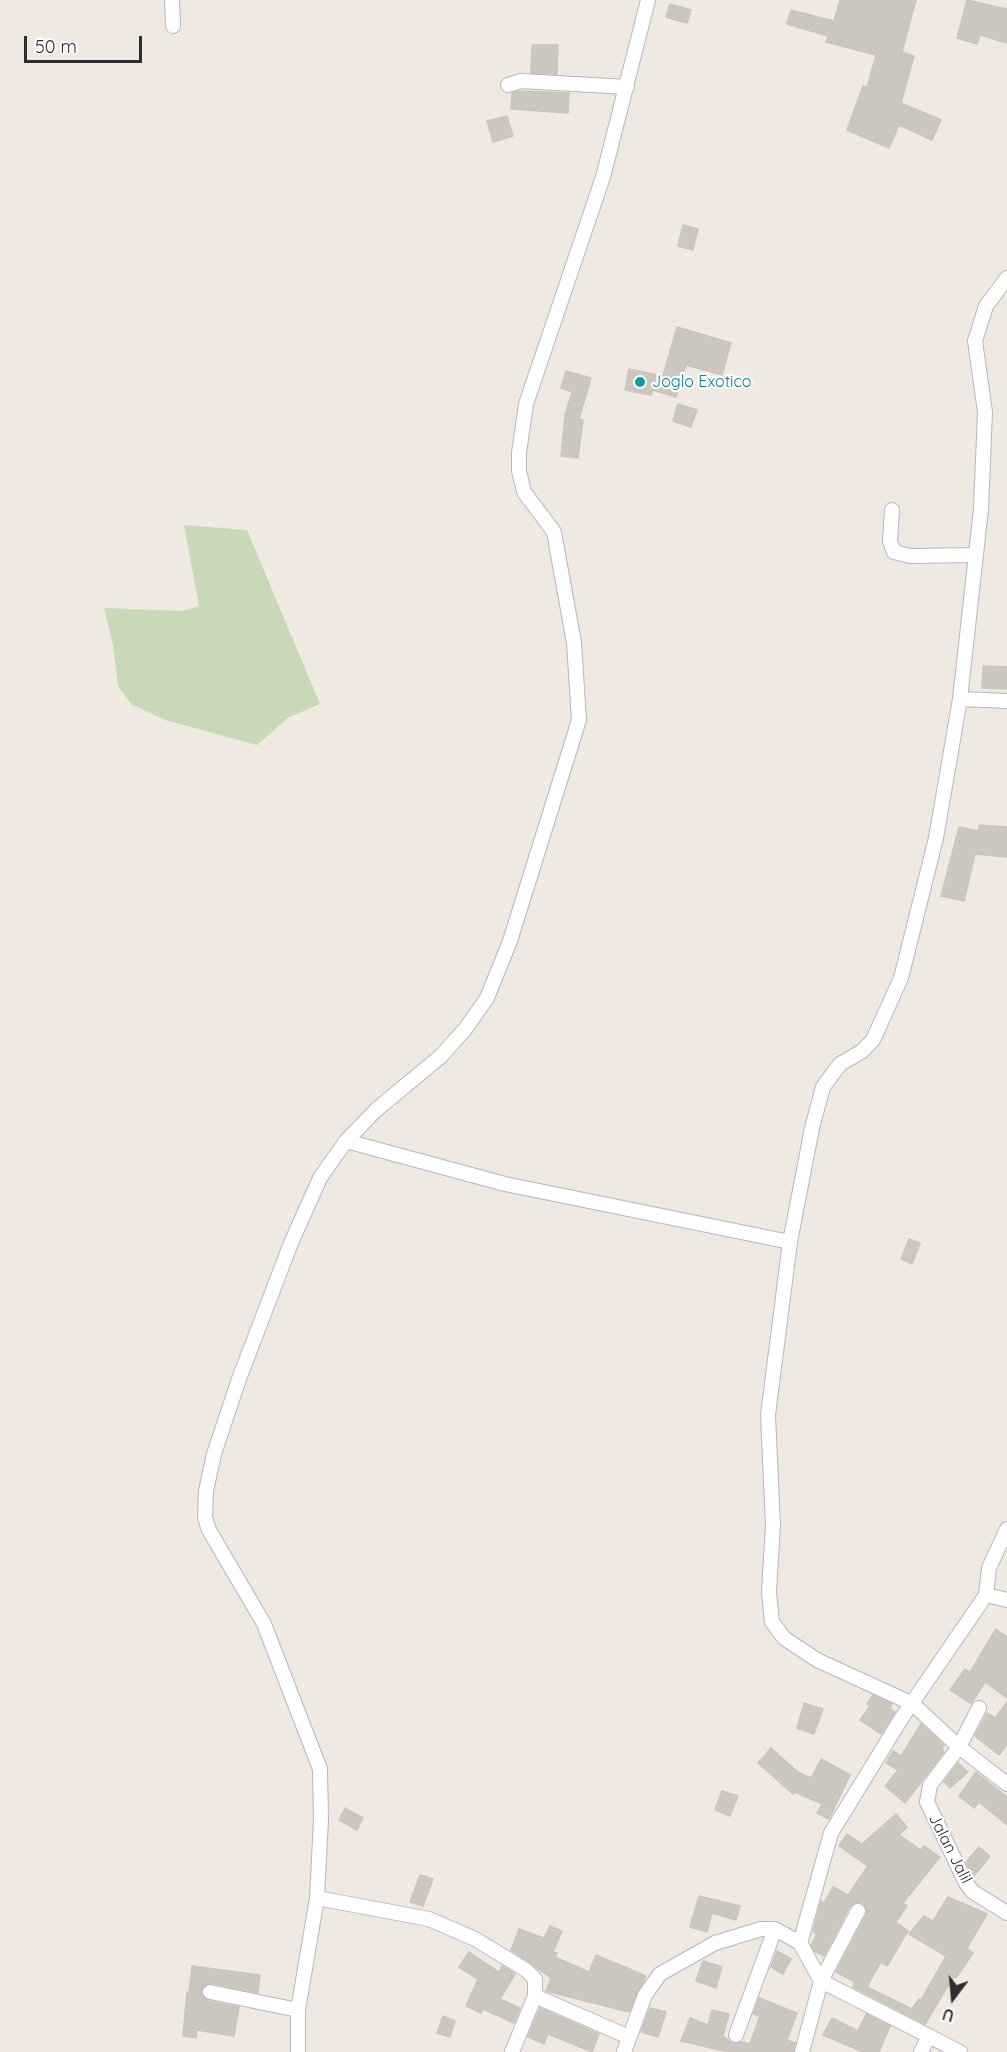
<!DOCTYPE html>
<html>
<head>
<meta charset="utf-8">
<style>
	body { margin:0 }
	#map { position:relative; width:1007px; height:2052px; overflow:hidden; background:#efe9e1; font-family:Quicksand,sans-serif }
	canvas { display:block }
	.north { position:absolute; left:923px; top:1968px; width:60px; height:60px; -webkit-text-stroke:4px #fff; paint-order:stroke; rotate:196deg; font-size:16px; font-weight:700; line-height:24px; text-align:center; color:#2e2e2e }
	.north::after { content:''; display:block; margin:auto; width:21px; height:27px; background:#2e2e2e; clip-path:polygon(50% 0,100% 100%,50% 72%,0 100%) }
	.scale { position:absolute; left:24px; top:36px; width:118px; height:27px; box-sizing:border-box; border:3px solid #2e2e2e; border-top:0; padding-left:8px; font-size:18px; line-height:21px; white-space:nowrap; color:#2e2e2e; -webkit-text-stroke:4px #fff; paint-order:stroke }
</style>
</head>
<body>
<div id="map">
<canvas width="1007" height="2052"></canvas>
<div class="north">U</div>
<div class="scale">50 m</div>
</div>
<script>
const ctx = document.querySelector('canvas').getContext('2d');
ctx.lineJoin = 'round';
function paint(path, color) { ctx.fillStyle = color; ctx.fill(path, 'evenodd'); }
const poly = rows => new Path2D(rows.map(r => 'M' + r).join(''));
function strokePath(path, color, width, dash) { ctx.strokeStyle = color; ctx.lineWidth = width; ctx.lineCap = dash ? 'butt' : 'round'; ctx.setLineDash(dash || []); ctx.stroke(path); }
function drawText(font, color, halo, rows, align = 'center') {
  ctx.font = font + ' Quicksand,sans-serif'; ctx.lineWidth = 4.5; ctx.setLineDash([]); ctx.textBaseline = 'middle'; ctx.strokeStyle = halo; ctx.fillStyle = color; for (const [text, x, y, turn = 0] of rows) {
    ctx.save(); ctx.translate(x, y); ctx.rotate((+turn || 0) * Math.PI / 180); ctx.textAlign = isNaN(turn) ? turn : align; if (halo) ctx.strokeText(text, 0, 0); ctx.fillText(text, 0, 0); ctx.restore();
  }
}
const cemetery = poly([
	[184,525,247,530,320,704,289,717,257,745,165,720,131,704,118,686,113,645,104,608,183,611,199,606]
]);
const building = poly([
	[840,0,916,0,902,52,914,56,901,103,941,120,932,140,899,125,889,148,847,130,863,86,867,88,876,55,826,42,828,36,787,24,791,10,834,21,840,0],
	[967,0,1007,9,1007,43,980,35,977,44,957,38,967,0],
	[670,4,691,10,687,23,666,17,670,4],
	[532,45,558,45,557,74,531,73,532,45],
	[519,91,569,93,568,113,511,109,512,93,519,91],
	[507,116,513,136,493,142,487,121,507,116],
	[683,225,698,229,693,250,678,246,683,225],
	[677,327,731,343,722,375,686,365,676,397,653,390,651,395,625,390,629,369,663,376,677,327],
	[566,371,591,378,579,419,583,420,578,458,561,456,565,415,572,392,561,388,566,371],
	[678,404,697,410,691,427,673,421,678,404],
	[983,666,1007,667,1007,689,982,688,983,666],
	[979,825,1007,827,1007,857,975,854,964,901,941,896,959,827,979,831,979,825],
	[909,1239,920,1243,912,1264,901,1259,909,1239],
	[996,1629,1007,1637,1007,1698,985,1682,971,1704,950,1690,965,1669,970,1672,996,1629],
	[873,1695,892,1704,890,1708,895,1712,881,1734,860,1720,870,1706,867,1704,873,1695],
	[1007,1702,1007,1744,999,1755,975,1736,987,1713,995,1718,1007,1702],
	[804,1703,823,1709,814,1734,797,1728,804,1703],
	[921,1724,944,1745,942,1749,944,1752,905,1803,885,1786,898,1770,886,1763,893,1751,901,1756,921,1724],
	[771,1748,798,1772,811,1778,821,1759,850,1775,829,1819,817,1813,822,1804,795,1792,793,1794,758,1763,771,1748],
	[958,1763,968,1772,950,1788,944,1782,958,1763],
	[976,1772,1007,1797,1007,1825,979,1802,974,1808,959,1796,976,1772],
	[722,1791,738,1796,730,1816,715,1810,722,1791],
	[345,1808,363,1818,357,1830,339,1820,345,1808],
	[896,1814,907,1827,899,1835,921,1850,924,1846,940,1857,903,1903,907,1906,896,1922,908,1931,887,1966,881,1962,867,1987,912,2009,919,1999,921,2000,946,1956,909,1934,924,1916,933,1921,948,1897,987,1914,967,1948,973,1953,956,1978,954,1976,925,2024,853,1987,855,1982,836,1972,866,1915,867,1910,863,1903,857,1902,850,1906,824,1956,814,1951,811,1945,817,1934,813,1932,821,1901,824,1903,833,1887,848,1895,868,1866,839,1846,847,1834,862,1844,896,1814],
	[979,1847,990,1856,973,1877,966,1862,979,1847],
	[420,1875,433,1879,423,1906,410,1902,420,1875],
	[699,1896,740,1906,736,1920,712,1913,707,1932,690,1927,699,1896],
	[550,1926,562,1931,553,1952,557,1953,555,1957,589,1972,596,1955,646,1976,629,2012,546,1991,551,1978,511,1950,519,1929,544,1938,550,1926],
	[777,1951,791,1959,783,1974,771,1967,777,1951],
	[469,1952,499,1972,502,1966,515,1974,500,1999,520,2008,514,2023,483,2009,481,2013,466,2006,478,1979,459,1967,469,1952],
	[703,1961,722,1967,716,1988,696,1981,703,1961],
	[192,1966,260,1975,258,1993,211,1983,201,1990,202,1995,208,2001,239,2007,234,2036,197,2030,196,2038,183,2036,187,1992,189,1992,192,1966],
	[759,1998,797,2013,787,2040,795,2043,793,2052,729,2052,681,2041,690,2018,708,2025,712,2010,729,2014,723,2036,733,2044,742,2042,750,2044,760,2016,753,2014,759,1998],
	[540,2008,599,2034,592,2052,548,2034,544,2044,528,2037,540,2008],
	[650,2008,666,2012,658,2037,641,2032,650,2008],
	[866,2014,890,2026,879,2052,863,2052,823,2035,832,2018,858,2031,866,2014],
	[443,2016,455,2021,450,2037,437,2033,443,2016]
]);
const minor = poly([
	[172,0,173,26],
	[508,85,521,81,627,87],
	[892,510,890,541,894,552,910,556,975,555],
	[960,699,1007,701],
	[346,1141,505,1184,790,1242,768,1415,773,1525,769,1592,772,1622,784,1638,817,1660,913,1704,959,1747,1007,1784],
	[790,1242,812,1128,823,1087,840,1064,861,1052,873,1040,901,978,936,838,960,699,981,509,985,412,975,341,986,306,1007,278],
	[986,1595,1007,1600],
	[979,1708,959,1747,930,1785,927,1802,966,1883,973,1892,1007,1913],
	[317,1898,429,1919,475,1939,526,1970,535,1979,535,1996,512,2052],
	[800,1943,831,1833,901,1719,986,1595,989,1568,1007,1529],
	[210,1992,298,2010],
	[535,1996,629,2037],
	[736,2035,775,1929],
	[298,2052,298,2010,317,1898,321,1819,320,1769,264,1624,209,1530,205,1518,206,1491,214,1454,239,1379,291,1243,320,1178,346,1141,376,1110,441,1056,466,1028,487,998,510,941,579,720,574,643,554,532,524,492,519,471,519,453,526,404,603,177,648,0],
	[624,2052,645,1995,660,1974,715,1943,761,1929,775,1929,800,1943,821,1981,960,2052],
	[802,2052,821,1981,858,1911],
	[921,2052,929,2036]
]);
const markers = [
	[640,382,6,"#0f9aa8"]
];
const cultureNames = [
	["Joglo Exotico",652,382]
];
const streetNames = [
	["Jalan Jalil",950,1849,63]
];
paint(cemetery, '#c8d9b8');
paint(building, '#cbc7bf');
strokePath(building, '#cbc5ba', 1.5);
strokePath(minor, '#b4b7c1', 16);
strokePath(minor, '#fff', 14);
for (const [x, y, r, color] of markers) { const dot = new Path2D(); dot.arc(x, y, r, 0, 2 * Math.PI); ctx.fillStyle = color; ctx.fill(dot); strokePath(dot, '#fff', 2); }
drawText('16px', '#0d838f', '#fff', cultureNames, 'left');
drawText('16px', '#2e2e2e', '#fff', streetNames);
</script>
</body>
</html>
